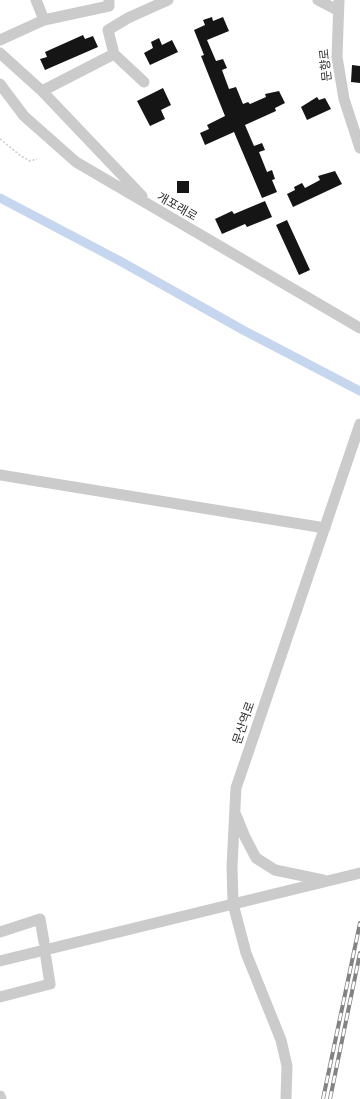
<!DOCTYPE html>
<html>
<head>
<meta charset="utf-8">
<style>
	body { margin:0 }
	canvas { display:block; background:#fff }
</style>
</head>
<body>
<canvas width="360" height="1099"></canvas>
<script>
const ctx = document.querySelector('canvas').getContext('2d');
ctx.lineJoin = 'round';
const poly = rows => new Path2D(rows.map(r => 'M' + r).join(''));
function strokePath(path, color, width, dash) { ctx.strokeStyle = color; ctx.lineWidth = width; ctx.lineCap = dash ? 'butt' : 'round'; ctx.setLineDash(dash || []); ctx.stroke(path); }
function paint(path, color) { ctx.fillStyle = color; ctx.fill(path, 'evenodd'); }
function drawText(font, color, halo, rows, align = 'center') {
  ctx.font = font + ' Cabin,"Noto Sans KR",sans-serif'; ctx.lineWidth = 4; ctx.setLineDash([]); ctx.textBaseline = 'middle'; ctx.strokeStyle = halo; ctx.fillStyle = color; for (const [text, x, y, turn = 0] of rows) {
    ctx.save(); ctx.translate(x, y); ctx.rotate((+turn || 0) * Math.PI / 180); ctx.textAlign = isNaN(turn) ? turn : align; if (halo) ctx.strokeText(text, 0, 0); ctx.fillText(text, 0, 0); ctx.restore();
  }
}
const canal = poly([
	[0,198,120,261,243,330,360,391]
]);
const building = poly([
	[212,17,213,21,223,17,229,31,207,40,216,61,223,59,227,68,222,70,229,89,236,87,243,104,248,102,250,104,266,97,265,94,279,91,285,103,275,108,276,111,245,125,254,146,262,143,265,150,259,152,267,172,272,170,275,179,272,180,277,192,262,198,234,132,205,145,200,133,209,129,207,125,225,116,201,56,204,55,194,30,205,25,203,20],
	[83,35,85,39,93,36,98,47,45,70,40,59,47,57,45,52],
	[159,38,162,45,172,40,178,52,150,65,144,53,153,48,151,42],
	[352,65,360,66,360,83,351,82],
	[163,88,171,105,161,110,165,119,150,126,137,101],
	[317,97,319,100,325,98,331,109,307,120,301,107],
	[335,171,342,184,293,207,287,194,295,190,294,187,302,183,305,188,320,180,318,176],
	[177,181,189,181,189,193,177,193],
	[265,201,272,217,247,227,245,224,222,234,215,219,232,211,234,214],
	[287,220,310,270,299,275,276,225]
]);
const path = poly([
	[0,139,21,156,30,161,37,159]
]);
const minor = poly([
	[36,0,44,20],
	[318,0,337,10],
	[339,0,337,57,344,99,360,148],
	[0,40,44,20,109,6,109,0],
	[0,53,42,91,142,196],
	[114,54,144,82],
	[0,84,24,116,76,162,360,328],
	[42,91,114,54,108,30,128,18,168,0],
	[0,475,325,528],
	[236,815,245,837,256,858,275,870,323,880],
	[0,932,40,919,44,942],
	[0,961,360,873],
	[0,997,50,984,46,958],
	[0,1096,1,1099],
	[286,1099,287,1066,281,1040,246,953,233,904,232,866,236,788,360,424]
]);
const rail = poly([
	[323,1099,360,923],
	[330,1099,360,953]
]);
const streetNames = [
	["문향로",326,65,-96],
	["개포래로",177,207,30],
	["문산역로",244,723,-71]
];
strokePath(canal, '#c6d6ee', 9);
paint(building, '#151515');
strokePath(path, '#cbcbcb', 1.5, [2, 2]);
strokePath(minor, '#cbcbcb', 11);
strokePath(rail, '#838383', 4);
strokePath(rail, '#fff', 2.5, [8]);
drawText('12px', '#2e2e2e', '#fff', streetNames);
</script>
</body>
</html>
